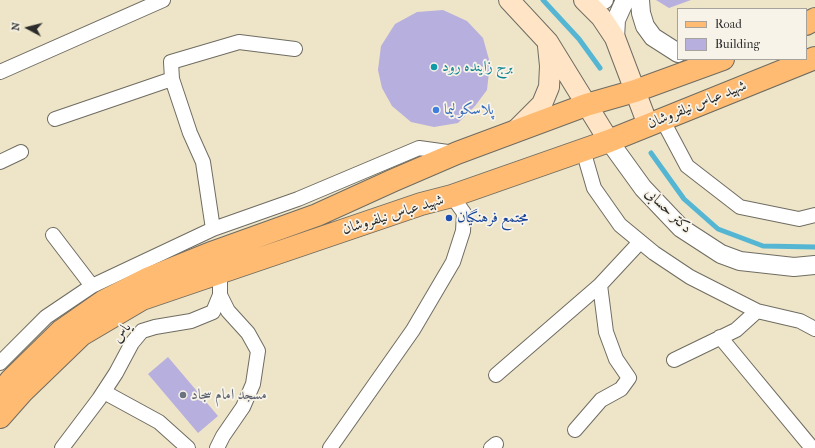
<!DOCTYPE html>
<html>
<head>
<meta charset="utf-8">
<style>
	body { margin:0 }
	#map { position:relative; width:815px; height:448px; overflow:hidden; background:#eee5c8; font-family:"IM FELL French Canon",serif }
	canvas { display:block }
	.legend { position:absolute; left:677px; top:8px; width:130px; height:52px; box-sizing:border-box; background:#f7f3e8; border:1px solid #a5a39c; margin:0; padding:5px 7px; list-style:none; font-size:12px; color:#2b2b2b }
	.legend li { display:flex; align-items:center; gap:8px; height:20px }
	.legend b { width:20px; border:1px solid #a5a39c }
	.north { position:absolute; left:8px; top:8px; width:40px; height:40px; -webkit-text-stroke:3px #f7f3e8; paint-order:stroke; rotate:277deg; font-size:11px; font-weight:700; line-height:16px; text-align:center; color:#2b2b2b }
	.north::after { content:''; display:block; margin:auto; width:14px; height:18px; background:#2b2b2b; clip-path:polygon(50% 0,100% 100%,50% 72%,0 100%) }
</style>
</head>
<body>
<div id="map">
<canvas width="815" height="448"></canvas>
<ul class="legend">
<li><b style="height:5px;background:#febb71"></b>Road</li>
<li><b style="height:11px;background:#b7afde"></b>Building</li>
</ul>
<div class="north">N</div>
</div>
<script>
const ctx = document.querySelector('canvas').getContext('2d');
ctx.lineJoin = 'round';
const poly = rows => new Path2D(rows.map(r => 'M' + r).join(''));
function strokePath(path, color, width, dash) { ctx.strokeStyle = color; ctx.lineWidth = width; ctx.lineCap = dash ? 'butt' : 'round'; ctx.setLineDash(dash || []); ctx.stroke(path); }
function paint(path, color) { ctx.fillStyle = color; ctx.fill(path, 'evenodd'); }
function drawText(font, color, halo, rows, align = 'center') {
  ctx.font = font + ' "IM FELL French Canon",Amiri,serif'; ctx.lineWidth = 3.5; ctx.setLineDash([]); ctx.textBaseline = 'middle'; ctx.strokeStyle = halo; ctx.fillStyle = color; for (const [text, x, y, turn = 0] of rows) {
    ctx.save(); ctx.translate(x, y); ctx.rotate((+turn || 0) * Math.PI / 180); ctx.textAlign = isNaN(turn) ? turn : align; if (halo) ctx.strokeText(text, 0, 0); ctx.fillText(text, 0, 0); ctx.restore();
  }
}
const stream = poly([
	[543,0,579,39,600,68],
	[651,153,684,199,718,229,763,246,815,247]
]);
const building = poly([
	[656,0,691,0,669,8],
	[443,10,467,21,483,38,490,63,487,90,475,106,458,123,434,127,411,122,392,106,382,88,378,70,381,46,395,24,417,12],
	[168,357,218,416,198,433,148,374]
]);
const minor = poly([
	[0,72,163,0],
	[55,119,172,79],
	[662,119,687,166,740,207,799,219,815,215],
	[583,150,594,188,620,225,654,253,690,277,757,311,800,321,815,329],
	[0,162,21,152],
	[213,229,203,162,190,133,172,79,171,62,239,42,295,49],
	[53,235,92,286],
	[720,337,812,448],
	[674,360,736,330,757,311],
	[0,363,46,317,92,286,213,229,298,199,419,148,455,153],
	[496,375,600,285],
	[104,392,159,422,188,448],
	[575,430,601,400,621,389,629,378,616,359,606,332,600,285,640,242],
	[62,448,99,399,116,373,132,343,142,331,155,327,191,321,213,312,220,295,220,272],
	[217,448,223,436,243,407,253,384,258,351,248,333,228,311,220,295],
	[330,448,413,330,453,262,463,231,464,213,452,196],
	[491,448,496,444]
]);
const tertiary = poly([
	[592,0,604,0],
	[640,0,641,13,645,26,653,37,678,53],
	[615,38,616,20,625,0],
	[609,141,643,188,681,228,721,254,740,261,794,267,815,265]
]);
const secondary = poly([
	[509,0,548,42,609,141],
	[584,0,601,17,615,38,648,125],
	[514,132,542,104,549,87,550,66,548,46]
]);
const primary = poly([
	[806,24,815,19],
	[0,394,11,380,61,331,104,301,147,279,214,252,317,215,394,180,457,153,586,105,635,91,723,59],
	[0,417,23,391,81,335,142,299,421,204,452,196,609,141,815,58]
]);
const markers = [
	[434,67,4,"#0f9aa8"],
	[436,110,4,"#3f7fe0"],
	[449,218,4,"#1a4fb4"],
	[183,395,4,"#6b7280"]
];
const cultureNames = [
	["برج زاینده رود",442,67]
];
const streetNames = [
	["شهید عباس نیلفروشان",697,105,-22],
	["دکتر حسابی",668,211,44],
	["شهید عباس نیلفروشان",393,215,-17],
	["یاس",122,333,-52]
];
const shopNames = [
	["پلاسکو لیما",444,110]
];
const transitNames = [
	["مجتمع فرهنگیان",457,218]
];
const worshipNames = [
	["مسجد امام سجاد",191,395]
];
strokePath(stream, '#55b6d4', 5);
paint(building, '#b7afde');
strokePath(minor, '#6f6c62', 16);
strokePath(tertiary, '#6f6c62', 20);
strokePath(secondary, '#6f6c62', 22);
strokePath(primary, '#6f6c62', 24);
strokePath(minor, '#fff', 14);
strokePath(tertiary, '#fff', 18);
strokePath(secondary, '#ffe4c6', 20);
strokePath(primary, '#febb71', 22);
for (const [x, y, r, color] of markers) { const dot = new Path2D(); dot.arc(x, y, r, 0, 2 * Math.PI); ctx.fillStyle = color; ctx.fill(dot); strokePath(dot, '#f7f3e8', 1.5); }
drawText('15px', '#0d838f', '#f7f3e8', cultureNames, 'left');
drawText('15px', '#2b2b2b', '#f7f3e8', streetNames);
drawText('15px', '#366cbe', '#f7f3e8', shopNames, 'left');
drawText('15px', '#164399', '#f7f3e8', transitNames, 'left');
drawText('15px', '#5b616d', '#f7f3e8', worshipNames, 'left');
</script>
</body>
</html>
